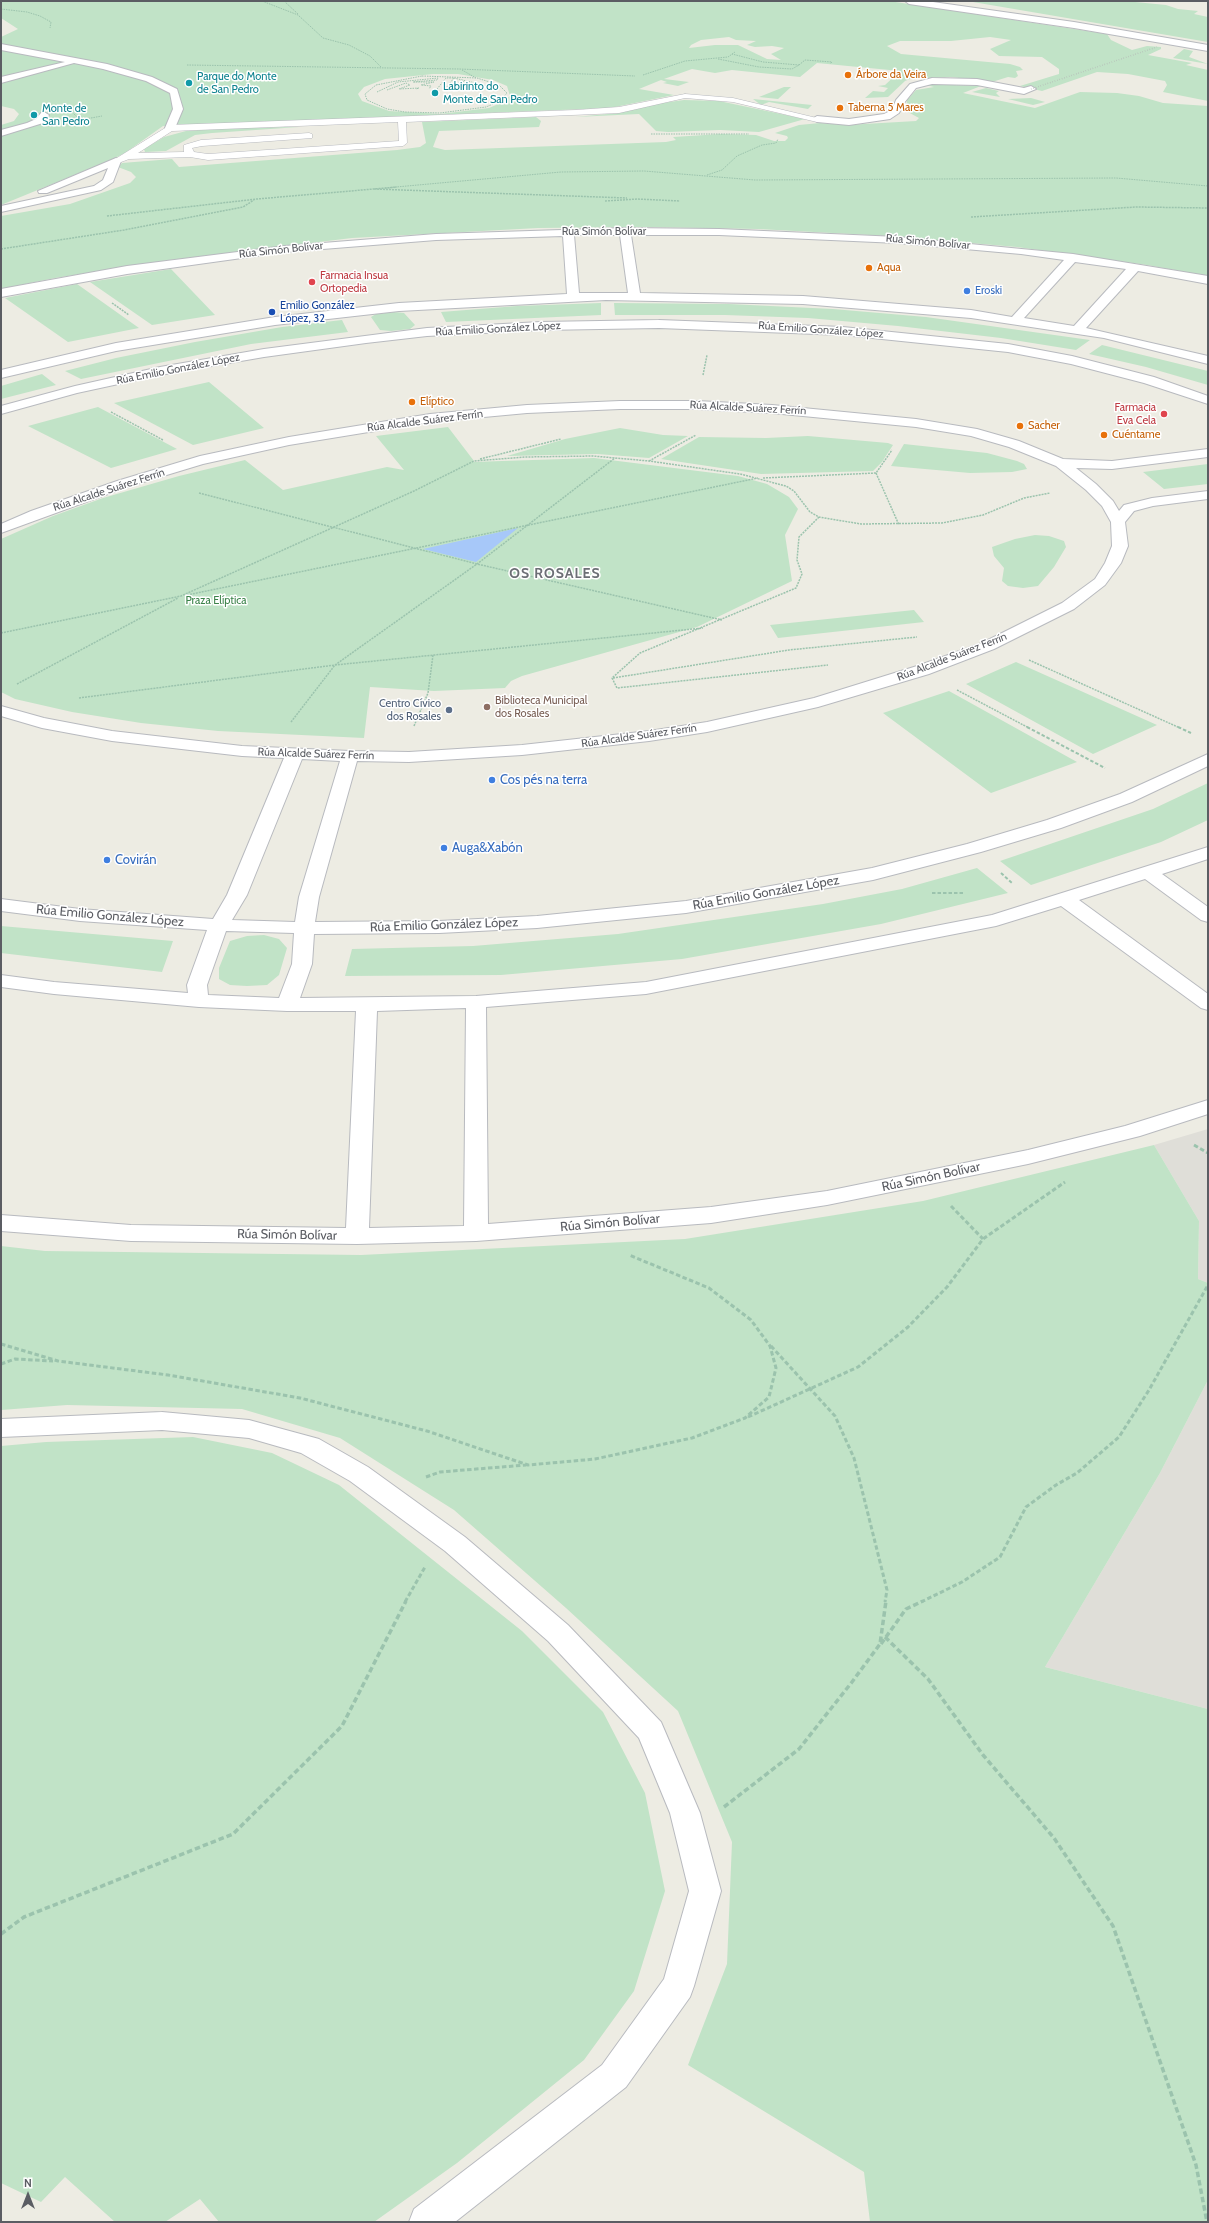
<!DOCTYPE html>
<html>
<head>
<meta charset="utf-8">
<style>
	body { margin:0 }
	#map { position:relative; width:1209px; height:2223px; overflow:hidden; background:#edece3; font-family:Cabin,sans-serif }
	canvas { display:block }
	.frame { position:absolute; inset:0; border:2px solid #5b5d63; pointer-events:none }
	.north { position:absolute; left:8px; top:2175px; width:40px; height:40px; -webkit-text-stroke:3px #fff; paint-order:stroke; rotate:0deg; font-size:11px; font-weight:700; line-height:16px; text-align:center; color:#5b5d63 }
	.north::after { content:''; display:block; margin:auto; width:14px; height:18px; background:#5b5d63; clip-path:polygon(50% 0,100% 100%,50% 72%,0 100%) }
</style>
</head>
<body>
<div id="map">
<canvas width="1209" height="2223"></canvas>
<div class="frame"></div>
<div class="north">N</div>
</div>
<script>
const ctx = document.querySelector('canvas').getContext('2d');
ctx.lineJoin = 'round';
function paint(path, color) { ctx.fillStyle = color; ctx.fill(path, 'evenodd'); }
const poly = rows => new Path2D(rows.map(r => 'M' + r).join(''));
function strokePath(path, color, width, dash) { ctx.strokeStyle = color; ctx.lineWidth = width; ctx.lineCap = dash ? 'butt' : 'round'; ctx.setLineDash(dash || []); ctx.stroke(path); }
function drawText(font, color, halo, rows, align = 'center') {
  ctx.font = font + ' Cabin,sans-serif'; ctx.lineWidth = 3; ctx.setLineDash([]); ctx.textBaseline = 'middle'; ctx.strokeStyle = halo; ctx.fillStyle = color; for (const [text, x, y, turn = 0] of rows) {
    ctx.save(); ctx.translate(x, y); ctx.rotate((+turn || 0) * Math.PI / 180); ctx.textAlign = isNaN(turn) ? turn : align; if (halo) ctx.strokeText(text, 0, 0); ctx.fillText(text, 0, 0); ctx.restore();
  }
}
const industrial = poly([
	[1208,1129,1208,1283,1198,1279,1199,1221,1154,1145],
	[1208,1380,1208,1709,1045,1667,1160,1473]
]);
const green = poly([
	[1,1,889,1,1107,34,1111,40,1132,50,1147,46,1161,47,1161,49,1148,55,1192,63,1186,65,1208,70,1208,101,1163,92,1167,85,1165,81,1128,74,1097,72,1042,91,1020,86,1059,74,1059,69,1042,57,999,56,990,49,1011,40,990,37,951,41,900,41,887,46,901,54,1010,64,1020,67,1023,70,1016,71,1018,76,1015,78,1008,77,992,82,951,77,910,79,905,81,888,97,865,98,873,91,884,92,888,88,878,86,885,85,900,71,817,63,800,77,732,70,715,73,692,69,664,79,689,82,678,86,663,83,667,82,661,80,639,89,674,95,610,108,163,126,125,153,111,160,1,205,1,125,14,121,19,114,14,109,1,106,1,37,18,29,1,18],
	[729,37,736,40,756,41,747,45,755,47,772,46,784,48,771,54,781,60,767,59,738,45,715,45,689,48,691,45,701,40],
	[433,74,458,74,493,80,507,86,510,96,503,102,489,108,440,114,389,111,362,101,358,94,364,87,385,79],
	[967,1,1125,1,1166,5,1178,9,1198,11,1194,14,1208,17,1208,42],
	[1184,49,1193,51,1189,57,1208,64,1173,58],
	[928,84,981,86,963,93,1035,108,1080,92,1117,93,1139,96,1163,103,1208,106,1208,276,1147,265,1017,247,889,236,758,229,646,227,538,228,352,238,170,260,55,278,1,289,1,216,70,204,130,183,136,177,131,172,118,167,122,163,172,159,179,167,397,150,420,147,426,143,422,122,536,117,541,121,539,127,439,131,433,147,445,150,666,142,676,140,673,137,721,134,756,135,774,141,785,141,788,138,787,136,775,133,799,125,820,123,847,125,916,121,919,118,906,111,907,100,916,90,934,87,926,85],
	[784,87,791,87,778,99,759,97],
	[986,88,999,91,996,93,1000,97,972,92],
	[1031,98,1045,102,1033,105,1008,99],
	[753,99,812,105,808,109,769,102,761,105],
	[684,100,719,101,805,119,759,132,720,130,668,132,656,131,639,114,575,117,619,113,662,103],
	[299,127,212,133,195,135,166,151,145,152,144,149,164,137,186,131,230,128],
	[171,269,215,315,152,325,90,282],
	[77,284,139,328,68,342,5,298],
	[601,303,601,315,446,322,441,312,517,306],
	[614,303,729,304,833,309,926,317,1090,340,1076,350,1001,338,898,326,808,318,725,315,615,315],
	[394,312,404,313,415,325,410,329,391,331,380,330,371,317,376,314],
	[342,320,348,332,251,344,81,379,65,371,116,358,195,342,282,327],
	[1102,345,1208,371,1208,385,1146,367,1089,354],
	[42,374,56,385,1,399,1,386],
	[209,382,264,428,193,445,114,403],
	[98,407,177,449,111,468,28,426],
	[448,427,474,461,472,462,594,458,738,476,767,484,789,497,798,509,785,535,792,581,697,627,522,676,511,681,505,688,434,691,370,687,364,738,218,731,141,723,72,712,15,699,1,692,1,539,53,516,103,498,179,476,245,460,283,490,387,467,404,470,376,436],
	[620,428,663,435,688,436,649,458,597,454,507,456,565,439],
	[808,436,888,443,893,445,882,462,873,471,761,474,661,459,699,437,766,438],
	[904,444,987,453,1017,461,1024,464,1027,469,1012,472,970,473,891,466],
	[1208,464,1208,484,1164,489,1143,472],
	[1035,535,1049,536,1064,541,1066,547,1054,567,1038,586,1023,588,1008,586,1002,581,1004,568,994,556,992,547,1015,539],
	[914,610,924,622,778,638,770,625],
	[1016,662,1157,725,1093,754,966,684],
	[949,691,1077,762,991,793,883,713],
	[1208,783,1208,820,1161,842,1031,885,1000,861,1153,809],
	[977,868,1008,893,881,924,682,959,501,975,345,976,352,949,473,946,618,934,823,904,902,889],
	[1,926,173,941,162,972,1,953],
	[264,935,279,939,287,948,279,975,267,985,247,986,230,985,219,979,219,968,230,941,247,936],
	[1154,1145,1199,1221,1198,1279,1208,1283,1208,1380,1160,1473,1045,1667,1208,1709,1208,2222,870,2222,864,2172,688,2065,727,1964,732,1842,678,1711,566,1608,454,1510,340,1438,242,1409,67,1405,1,1410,1,1246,45,1251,361,1255,685,1239,923,1201],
	[193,1437,272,1453,339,1485,522,1631,603,1712,645,1793,665,1891,634,1991,584,2060,457,2163,374,2222,219,2222,200,2199,165,2222,115,2222,65,2177,41,2202,1,2183,1,1446,46,1442]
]);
const water = poly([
	[518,528,476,562,423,549]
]);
const pathFar4 = poly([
	[262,1,298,15,323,38,349,45,370,56,381,67],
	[284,1,298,14],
	[1,9,27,12,40,16,51,22,50,28],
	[718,59,759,67,792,69,799,65,763,62,732,54],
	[187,65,459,69,635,76],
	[799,65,805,60,832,62,830,64],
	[462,70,476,78],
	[643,75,685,61,728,57,735,52],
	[422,76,477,78,499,85,507,93,500,101,486,107,440,113,405,112,387,109,367,100,365,94,376,85,422,76],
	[454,78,492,87],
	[460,81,478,85,472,86,457,83,455,86,463,88],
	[437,89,446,78,454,78,445,89],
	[387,90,406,83,410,85,399,89,419,88,416,89],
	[377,92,398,82,438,78,437,80,413,82,434,82,421,85,431,86,429,89],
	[72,112,80,120,102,116],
	[651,134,749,134],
	[707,175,722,170,737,156,762,145,776,143,778,139],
	[385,188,561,172,644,171,755,180,1116,178,1208,186]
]);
const pathFar3 = poly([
	[374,189,627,198],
	[605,201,637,199,680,201],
	[107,216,257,199,397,187],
	[971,217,1136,207,1208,208],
	[1,249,124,230,243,207,254,200],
	[112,303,129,315],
	[703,375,707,355],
	[111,412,163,440],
	[480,459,561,439],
	[649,461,696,435],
	[876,473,899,525],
	[763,478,876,473,892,450],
	[199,493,477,564,722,620],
	[819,517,799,537,797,560,802,574,796,588,640,653,612,678,617,688,828,665],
	[187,595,758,478],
	[1,633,181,596,414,491,474,461,525,457,593,456,649,461,740,474,786,486,794,491,810,512,819,517,861,524,942,523,983,515,1024,498,1050,493],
	[1029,660,1180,728],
	[613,678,789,650,917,637],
	[17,684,178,598],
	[957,690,1029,728],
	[79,698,335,665,703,628],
	[291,722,335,665,477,564,615,458],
	[414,726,428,693,433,655]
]);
const pathFar2 = poly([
	[1027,727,1105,768],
	[1178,727,1191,733],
	[1001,873,1012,883],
	[932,893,965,893]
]);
const pathFar1 = poly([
	[1194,1145,1208,1153],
	[951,1206,983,1239],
	[1,1344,58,1361,168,1375,300,1398,427,1431,528,1465,595,1459,692,1438,745,1418,769,1397,776,1368,770,1346,751,1320,709,1288,629,1255],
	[771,1346,835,1416,854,1458,887,1590,885,1602],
	[1,1364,15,1359,53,1361],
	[748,1417,858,1367,908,1327,947,1287,983,1239,1065,1182],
	[426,1477,440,1472,526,1465],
	[405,1602,425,1567],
	[921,1602,962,1582,1000,1557,1026,1507,1056,1485,1077,1473,1119,1437,1149,1390,1208,1285]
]);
const path = poly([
	[885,1637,928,1679,983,1755,1054,1838,1113,1926,1196,2165,1207,2222],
	[881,1644,906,1609,923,1601],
	[724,1807,799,1749,852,1682,880,1644,886,1601],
	[1,1934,24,1917,233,1834,342,1726,406,1601]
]);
const lane = poly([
	[685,94,733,98,821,119,817,122,733,102,685,98,619,113,406,122,407,143,403,146,208,160,190,157,129,159,116,164,112,161,170,125,576,110,619,107,685,94],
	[398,122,399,141,208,154,194,152,192,148,202,146,312,138,312,134,309,133,201,140,184,145,184,152,138,153,172,131,398,122]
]);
const street = poly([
	[905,1,926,1,1074,22,1208,45,1208,51,1074,28,909,4,905,1],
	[1,44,107,64,152,77,177,89,183,109,175,128,170,131,165,128,173,109,170,93,146,81,103,69,74,63,1,83,1,77,65,62,1,50,1,44],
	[932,78,977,79,1024,88,1031,86,1036,89,1024,94,977,85,932,84,916,88,904,103,899,113,890,119,849,125,817,122,812,119,817,116,849,119,884,114,892,110,896,100,910,84,932,78],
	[44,112,49,115,43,123,1,136,1,130,27,123,36,119,41,113,44,112],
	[116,158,121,161,113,182,101,190,1,212,1,206,94,186,103,180,108,168,47,193,39,193,38,191,116,158],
	[625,228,719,229,898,237,1073,254,1208,276,1208,284,1138,271,1086,328,1208,356,1208,364,1104,338,971,318,803,304,606,300,399,311,275,325,116,351,1,378,1,370,116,343,275,317,399,303,567,294,563,236,436,240,285,252,127,274,1,297,1,289,127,266,285,246,436,234,625,228],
	[574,235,620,235,628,293,579,293,574,235],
	[631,235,719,235,898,243,1021,254,1064,260,1012,317,971,310,803,296,640,293,631,235],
	[1075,262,1126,269,1074,326,1024,318,1075,262],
	[659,320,843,327,1008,344,1072,356,1154,377,1208,396,1208,404,1144,383,1071,364,1008,352,843,335,659,328,541,330,427,336,366,343,264,357,160,375,77,393,1,414,1,406,75,386,160,367,264,349,427,328,541,322,659,320],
	[620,401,697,401,772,405,916,419,977,429,1019,441,1063,459,1112,461,1208,449,1208,457,1112,469,1076,468,1096,484,1113,501,1119,511,1124,505,1152,498,1208,491,1208,499,1153,506,1134,511,1125,522,1128,546,1121,563,1105,585,1074,609,994,649,929,674,818,707,707,732,649,741,522,755,409,762,357,761,319,897,315,922,439,921,537,916,686,901,872,868,967,844,1047,820,1120,794,1208,754,1208,766,1132,802,1061,828,981,852,873,880,686,913,537,928,439,933,314,934,312,964,300,998,476,996,646,982,992,915,1208,847,1208,859,1162,874,1208,907,1208,922,1201,920,1145,879,1079,900,1208,994,1208,1010,1201,1008,1061,906,996,926,646,994,486,1007,488,1224,711,1207,827,1191,1028,1150,1125,1126,1208,1100,1208,1114,1140,1136,1028,1164,827,1205,711,1223,476,1241,357,1244,131,1241,1,1231,1,1215,131,1225,346,1228,356,1011,287,1011,199,1007,54,994,1,987,1,975,54,982,188,993,187,985,207,930,80,921,1,911,1,899,80,909,213,919,227,895,284,758,242,756,112,741,42,728,1,716,1,706,44,718,112,731,242,746,350,751,409,752,522,745,649,731,707,722,814,698,917,666,982,643,1062,603,1095,579,1105,563,1112,546,1111,522,1102,506,1086,490,1056,466,1009,447,971,436,916,427,772,413,697,409,620,409,527,413,430,422,289,445,203,464,127,487,1,533,1,524,31,511,117,481,200,456,289,437,430,414,527,405,620,401],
	[302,759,340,761,299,897,295,922,232,920,247,895,302,759],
	[226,931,294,933,292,964,279,998,208,995,207,985,226,931],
	[466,1008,464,1226,369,1228,377,1011,466,1008],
	[162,1412,249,1420,319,1439,368,1467,465,1537,568,1625,661,1722,700,1813,721,1891,694,1986,690,1997,626,2087,455,2222,409,2222,414,2209,602,2065,664,1979,689,1891,670,1813,639,1738,548,1641,445,1551,350,1481,301,1453,249,1438,162,1430,1,1437,1,1419,162,1412]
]);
const rail = poly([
	[1031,89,1157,47]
]);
const markers = [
	[848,75,4,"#e8710a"],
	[189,83,4,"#0f9aa8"],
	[435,93,4,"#0f9aa8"],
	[840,108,4,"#e8710a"],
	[34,115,4,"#0f9aa8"],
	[869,268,4,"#e8710a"],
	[312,282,4,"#e0444e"],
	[967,291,4,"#3f7fe0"],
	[272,312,4,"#1a4fb4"],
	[412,402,4,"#e8710a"],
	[1164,414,4,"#e0444e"],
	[1020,426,4,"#e8710a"],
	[1104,435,4,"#e8710a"],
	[487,707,4,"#8d6e63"],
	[449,710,4,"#5c6f8a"],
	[492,780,4,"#3f7fe0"],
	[444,848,4,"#3f7fe0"],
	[107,860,4,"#3f7fe0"]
];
const farFoodnames = [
	["Árbore da Veira",856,75],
	["Taberna 5 Mares",848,108],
	["Aqua",877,268],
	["Elíptico",420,402],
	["Sacher",1028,426],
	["Cuéntame",1112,435]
];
const farCulturenames = [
	["Parque do Monte",197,77],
	["de San Pedro",197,90],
	["Labirinto do",443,87],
	["Monte de San Pedro",443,100],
	["Monte de",42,109],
	["San Pedro",42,122]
];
const farStreetnames = [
	["Rúa Simón Bolívar",604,232],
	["Rúa Simón Bolívar",928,242,5],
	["Rúa Simón Bolívar",281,250,-6],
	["Rúa Emilio González López",498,329,-3],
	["Rúa Emilio González López",821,330,4],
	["Rúa Emilio González López",178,369,-11],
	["Rúa Alcalde Suárez Ferrín",748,408,3],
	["Rúa Alcalde Suárez Ferrín",425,421,-7],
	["Rúa Alcalde Suárez Ferrín",109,490,-18],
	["Rúa Alcalde Suárez Ferrín",952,657,-21],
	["Rúa Alcalde Suárez Ferrín",639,736,-8],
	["Rúa Alcalde Suárez Ferrín",316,754,2]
];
const farHealthnames = [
	["Farmacia Insua",320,276],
	["Ortopedia",320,289],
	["Farmacia",1156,408,"right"],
	["Eva Cela",1156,421,"right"]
];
const farShopnames = [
	["Eroski",975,291]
];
const farTransitnames = [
	["Emilio González",280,306],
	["López, 32",280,319]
];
const farParknames = [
	["Praza Elíptica",216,601]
];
const farEducationnames = [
	["Biblioteca Municipal",495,701],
	["dos Rosales",495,714]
];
const farServicenames = [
	["Centro Cívico",441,704],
	["dos Rosales",441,717]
];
const shopNames = [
	["Cos pés na terra",500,780],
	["Auga&Xabón",452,848],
	["Covirán",115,860]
];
const streetNames = [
	["Rúa Emilio González López",766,893,-10],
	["Rúa Emilio González López",110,916,5],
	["Rúa Emilio González López",444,925,-2],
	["Rúa Simón Bolívar",931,1177,-12],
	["Rúa Simón Bolívar",610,1223,-5],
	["Rúa Simón Bolívar",287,1235,1]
];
const farDistrictnames = [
	["OS ROSALES",555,574]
];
paint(industrial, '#dfded8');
paint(green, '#c1e3c7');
paint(water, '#a7c8f9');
strokePath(lane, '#b8babf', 1);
strokePath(street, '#b8babf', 2);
strokePath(pathFar4, '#9bc3ad', 1, [1.5, 1]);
strokePath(pathFar3, '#9bc3ad', 1.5, [2, 1]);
strokePath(pathFar2, '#9bc3ad', 2, [3.5, 2]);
strokePath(pathFar1, '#9bc3ad', 3, [4.5, 2.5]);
strokePath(path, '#9bc3ad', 3.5, [5.5, 3]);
paint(lane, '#fff');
paint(street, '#fff');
strokePath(rail, '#b4b4b5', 1.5, [0.5, 2]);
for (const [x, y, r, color] of markers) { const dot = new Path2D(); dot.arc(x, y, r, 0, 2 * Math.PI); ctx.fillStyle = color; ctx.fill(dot); strokePath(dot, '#fff', 1.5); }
drawText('11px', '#c56008', '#fff', farFoodnames, 'left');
drawText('11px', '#0d838f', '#fff', farCulturenames, 'left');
drawText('11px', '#5b5d63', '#fff', farStreetnames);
drawText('11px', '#be3a42', '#fff', farHealthnames, 'left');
drawText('11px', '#366cbe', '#fff', farShopnames, 'left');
drawText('11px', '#164399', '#fff', farTransitnames, 'left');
drawText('11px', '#3b8249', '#fff', farParknames);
drawText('11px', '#785e54', '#fff', farEducationnames, 'left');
drawText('11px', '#4e5e75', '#fff', farServicenames, 'right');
drawText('13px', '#366cbe', '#fff', shopNames, 'left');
drawText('13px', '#5b5d63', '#fff', streetNames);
ctx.letterSpacing = '1px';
drawText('bold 14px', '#6c6f75', '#fff', farDistrictnames);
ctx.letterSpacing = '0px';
</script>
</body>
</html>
